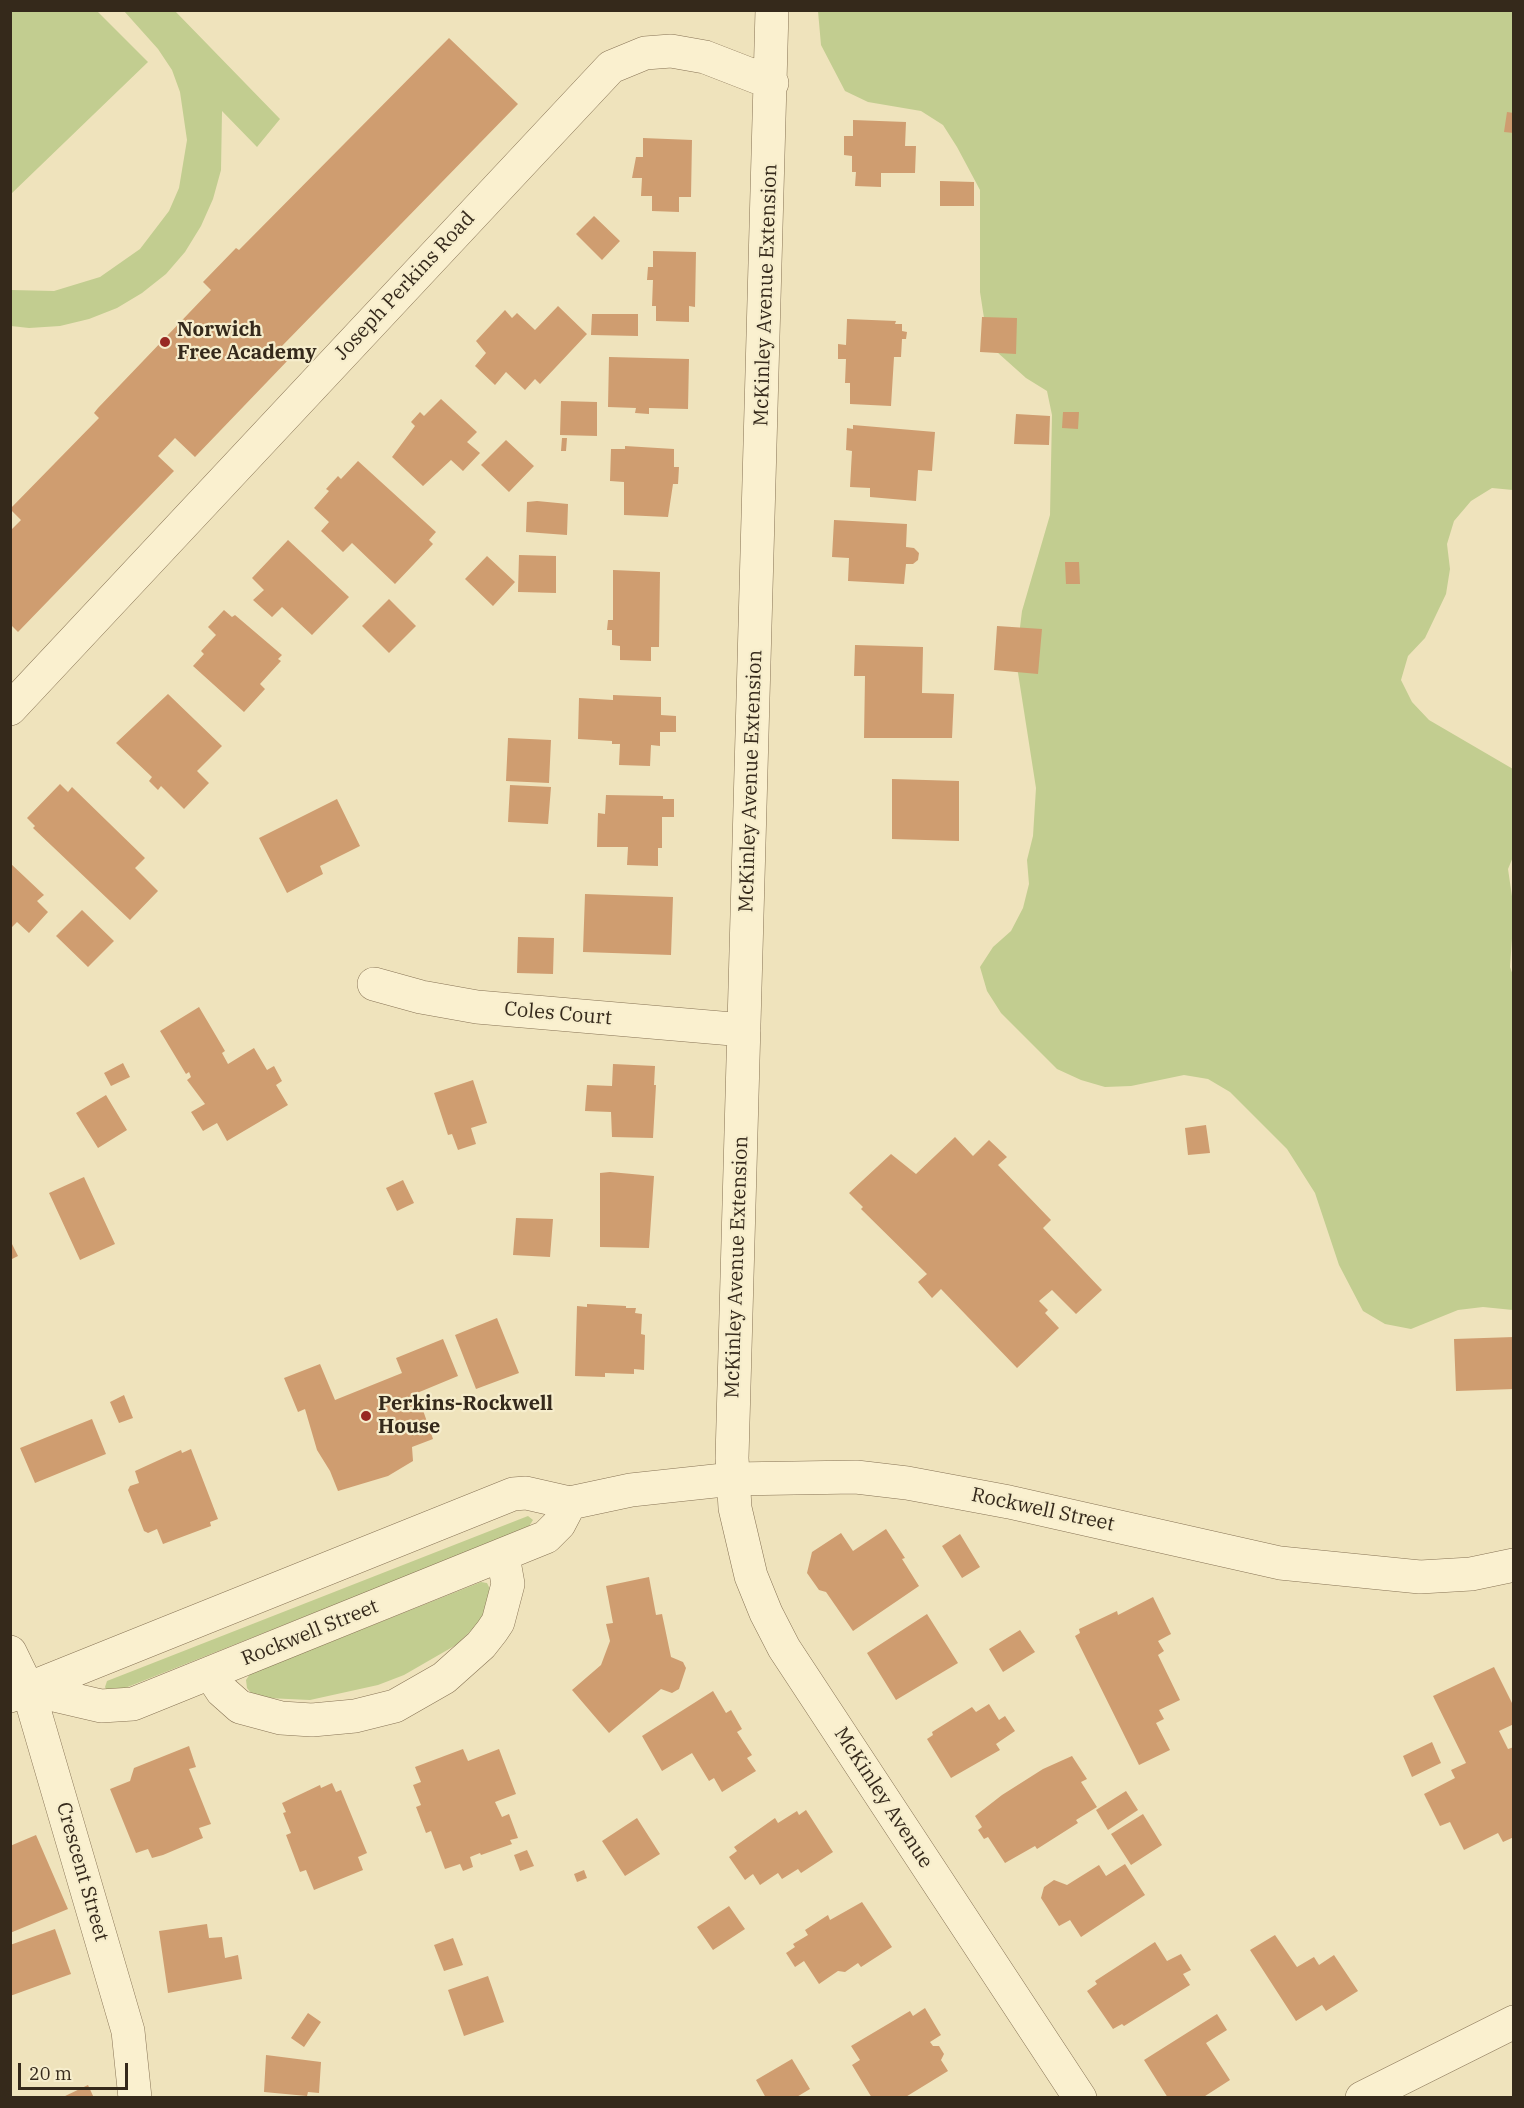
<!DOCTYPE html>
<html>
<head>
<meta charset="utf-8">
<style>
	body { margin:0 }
	#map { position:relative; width:1524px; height:2108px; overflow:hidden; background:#efe3bc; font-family:"IBM Plex Serif",serif }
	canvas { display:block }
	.frame { position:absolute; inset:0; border:12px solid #35291b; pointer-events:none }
	.scale { position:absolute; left:18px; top:2063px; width:110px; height:27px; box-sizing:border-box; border:3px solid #35291b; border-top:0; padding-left:8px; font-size:18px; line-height:21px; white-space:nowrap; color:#35291b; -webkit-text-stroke:4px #f6edcc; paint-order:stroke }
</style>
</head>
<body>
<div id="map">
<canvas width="1524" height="2108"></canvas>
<div class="frame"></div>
<div class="scale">20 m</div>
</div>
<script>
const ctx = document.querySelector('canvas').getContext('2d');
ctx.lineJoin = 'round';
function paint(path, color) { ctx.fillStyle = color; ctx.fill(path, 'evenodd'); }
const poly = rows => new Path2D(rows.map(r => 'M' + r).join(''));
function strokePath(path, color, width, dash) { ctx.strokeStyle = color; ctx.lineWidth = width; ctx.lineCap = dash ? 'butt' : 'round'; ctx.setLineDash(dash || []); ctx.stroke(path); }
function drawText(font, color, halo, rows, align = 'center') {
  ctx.font = font + ' "IBM Plex Serif",serif'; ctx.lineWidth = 4.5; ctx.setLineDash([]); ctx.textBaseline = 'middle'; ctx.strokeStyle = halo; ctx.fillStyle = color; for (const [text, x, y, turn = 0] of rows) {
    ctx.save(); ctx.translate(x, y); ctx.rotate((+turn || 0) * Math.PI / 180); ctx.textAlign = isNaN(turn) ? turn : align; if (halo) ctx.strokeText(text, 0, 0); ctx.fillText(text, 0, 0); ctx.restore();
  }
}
const green = poly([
	[11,10,97,11,148,62,11,194],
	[124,11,175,11,280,119,257,147,222,111,221,170,213,199,201,226,185,252,166,274,142,293,117,308,89,319,60,326,29,328,11,326,11,290,54,291,100,277,140,249,169,211,179,188,187,140,180,92,172,70,158,49],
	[818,11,1513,11,1513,490,1492,488,1471,501,1454,521,1447,544,1450,569,1446,594,1425,638,1408,656,1401,680,1412,702,1429,720,1513,769,1513,857,1508,869,1514,910,1510,967,1514,978,1513,1310,1483,1307,1458,1310,1411,1329,1385,1324,1363,1311,1339,1265,1315,1193,1287,1149,1230,1092,1208,1079,1184,1075,1131,1086,1105,1087,1081,1080,1057,1069,1001,1013,987,991,980,967,993,947,1011,931,1023,908,1029,884,1027,860,1033,836,1036,788,1016,660,1022,611,1050,515,1052,415,1047,391,1026,378,988,344,980,292,980,190,957,147,943,125,921,111,868,102,845,91,821,45],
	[528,1516,533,1520,528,1528,115,1692,107,1691,105,1687,107,1681],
	[481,1582,487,1583,491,1591,488,1609,478,1624,456,1645,404,1675,378,1685,310,1700,267,1698,251,1693,247,1688,246,1680,250,1674]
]);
const building = poly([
	[449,38,518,104,281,347,291,357,195,457,175,438,158,456,174,471,18,632,10,624,10,531,21,520,10,509,99,418,94,413,98,408,211,290,203,282,236,248,239,250],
	[1507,112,1514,113,1514,133,1504,132],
	[853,120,906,122,905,146,916,146,915,173,881,173,881,187,855,186,856,172,852,172,852,156,844,155,844,136,853,136],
	[643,138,692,140,691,197,679,197,679,212,652,211,652,196,641,196,642,178,632,178,636,157,643,157],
	[940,181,974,182,974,206,940,206],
	[594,216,620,241,602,260,576,234],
	[653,251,696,252,695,307,689,306,689,322,656,321,656,306,652,306,653,280,647,280,648,267,653,267],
	[558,306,587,334,540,384,535,379,525,390,506,372,495,385,475,366,486,353,476,341,505,310,512,318,517,313,535,330],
	[592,314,638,314,638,336,591,335],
	[982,317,1017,318,1016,354,980,352],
	[847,319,896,321,895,324,902,324,902,331,907,332,906,339,902,339,901,357,894,357,891,406,850,404,850,383,845,383,846,359,838,359,838,344,846,345],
	[609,357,689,359,688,409,649,408,649,414,635,413,636,408,608,407],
	[441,399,477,432,467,442,480,453,463,471,451,460,423,486,392,457,415,426,411,422,420,412,424,416],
	[561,401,597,402,597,436,560,435],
	[1063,412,1079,412,1078,429,1062,428],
	[1016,414,1050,416,1049,445,1014,444],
	[853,425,935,432,932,471,918,470,916,501,870,497,870,488,850,487,852,451,846,450,847,428,853,429],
	[562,438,567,438,566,451,561,451],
	[506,440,534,466,509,492,481,465],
	[625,446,674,449,674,467,679,467,678,484,673,484,668,517,624,515,624,482,610,481,611,449,625,449],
	[358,461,436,532,429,540,433,544,395,584,352,543,343,552,321,531,329,522,314,508,329,491,326,489,338,476,341,479],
	[537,501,568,504,567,535,526,532,527,502],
	[834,520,907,524,906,547,914,548,919,553,918,560,913,564,906,564,904,584,848,581,849,558,832,557],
	[288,540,349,597,312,635,282,607,272,617,253,600,264,590,252,578],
	[519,555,556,556,556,593,518,592],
	[487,556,515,582,493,606,465,579],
	[1065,562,1079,562,1080,584,1066,584],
	[613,570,660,572,659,647,651,647,651,661,620,660,620,646,612,645,612,630,607,630,608,620,613,620],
	[389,599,416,626,389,653,362,626],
	[224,610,232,617,235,615,282,655,278,659,281,661,260,684,265,689,244,712,193,666,204,654,201,651,216,635,208,627],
	[997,626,1042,629,1038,674,994,670],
	[855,645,923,647,922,693,954,694,952,738,864,738,865,676,854,676],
	[168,694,222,746,197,771,209,783,184,809,161,786,158,790,149,781,152,777,116,743],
	[613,695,661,697,661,715,676,716,676,732,660,732,660,746,651,745,650,766,619,765,620,744,612,744,612,741,578,739,579,698,613,700],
	[508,738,551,740,549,783,506,781],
	[892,779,959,781,959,841,892,839],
	[60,784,68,792,72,787,145,858,135,868,158,891,130,920,33,828,35,826,27,818],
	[510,785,551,787,548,824,508,822],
	[606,795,663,796,663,799,674,799,674,817,662,817,662,848,658,848,658,866,627,865,628,847,597,847,598,813,605,814],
	[337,799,360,846,320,866,323,874,287,893,259,838],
	[10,863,44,895,37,901,48,912,29,933,17,922,10,929],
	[585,894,673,897,671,955,583,952],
	[82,910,114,941,88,967,56,936],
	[518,937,554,938,553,974,517,973],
	[199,1007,225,1051,222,1053,228,1064,254,1048,267,1070,274,1066,282,1081,276,1085,288,1105,227,1141,217,1123,203,1131,191,1112,205,1104,187,1080,191,1077,189,1072,186,1074,160,1031],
	[123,1063,130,1077,111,1086,104,1073],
	[613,1064,655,1066,654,1085,656,1085,653,1138,612,1137,611,1112,585,1111,587,1085,612,1086],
	[473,1080,487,1123,471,1128,476,1144,458,1150,452,1134,448,1135,434,1093],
	[106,1095,127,1130,98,1148,76,1113],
	[1206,1125,1210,1153,1188,1155,1185,1128],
	[955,1137,973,1156,989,1140,1007,1157,998,1165,1051,1220,1043,1228,1102,1290,1076,1314,1052,1290,1039,1301,1048,1310,1045,1313,1059,1328,1017,1368,941,1289,932,1298,918,1282,927,1274,861,1209,863,1207,849,1193,891,1154,916,1174],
	[610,1172,654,1176,649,1248,600,1247,600,1173],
	[84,1177,115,1244,80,1260,49,1193],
	[403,1180,414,1203,397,1211,386,1188],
	[516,1218,553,1219,550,1257,513,1255],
	[10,1240,18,1256,10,1260],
	[587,1304,626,1306,626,1308,636,1308,635,1313,642,1314,641,1334,645,1335,644,1370,634,1369,634,1374,605,1373,605,1377,575,1376,577,1306,587,1307],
	[497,1318,519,1373,476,1389,455,1335],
	[1514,1337,1514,1389,1456,1391,1454,1339],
	[443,1339,458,1376,417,1393,433,1439,412,1447,413,1461,388,1476,338,1491,330,1471,317,1450,305,1409,298,1412,284,1378,320,1364,335,1400,402,1373,396,1358],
	[124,1395,133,1418,119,1423,110,1402],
	[92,1419,106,1454,35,1483,20,1448],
	[191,1449,218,1519,210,1522,211,1526,163,1544,157,1529,148,1533,144,1531,128,1490,130,1486,139,1483,135,1471,181,1450,182,1453],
	[886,1529,905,1558,902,1559,919,1586,853,1631,826,1592,819,1590,807,1573,812,1552,841,1533,853,1551],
	[960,1534,980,1567,962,1578,942,1546],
	[649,1577,656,1615,662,1614,671,1657,683,1662,686,1668,679,1689,672,1693,661,1689,609,1733,572,1690,601,1665,610,1641,606,1624,613,1623,606,1586],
	[1153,1597,1171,1634,1158,1641,1164,1651,1158,1655,1180,1700,1159,1710,1164,1719,1156,1723,1170,1750,1139,1765,1075,1636,1080,1633,1079,1629,1117,1611,1118,1615],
	[927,1614,958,1663,896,1700,867,1653],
	[1020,1630,1035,1652,1003,1672,989,1649],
	[1494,1667,1514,1707,1514,1724,1499,1731,1508,1749,1514,1747,1514,1837,1503,1842,1498,1833,1464,1850,1450,1822,1440,1826,1424,1794,1455,1778,1451,1770,1466,1763,1433,1696],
	[713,1691,726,1713,731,1710,742,1729,737,1732,752,1755,747,1758,756,1771,722,1792,714,1778,709,1781,692,1753,662,1771,642,1736],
	[989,1704,999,1720,1005,1716,1015,1731,996,1744,1000,1750,951,1778,927,1739,933,1735,932,1732,972,1707,976,1712],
	[1432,1742,1441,1763,1412,1777,1403,1756],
	[189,1746,196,1767,189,1769,211,1824,199,1828,203,1838,163,1855,152,1858,148,1849,136,1853,110,1789,130,1781,134,1768],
	[463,1749,468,1761,499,1749,516,1794,495,1802,502,1817,509,1814,518,1838,510,1840,512,1844,481,1855,480,1853,470,1857,473,1867,463,1871,460,1864,445,1869,431,1831,426,1833,416,1807,421,1805,413,1785,421,1782,415,1767],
	[1072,1756,1087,1779,1081,1782,1097,1807,1076,1820,1078,1823,1037,1849,1035,1846,1005,1863,988,1837,984,1839,978,1830,982,1827,975,1816,1002,1795,1043,1769],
	[332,1783,336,1792,341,1790,367,1853,358,1857,363,1870,314,1890,306,1870,300,1872,286,1835,291,1833,283,1813,286,1812,282,1803,320,1785,321,1788],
	[1126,1791,1138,1810,1108,1830,1096,1810],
	[806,1810,833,1852,801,1873,798,1869,782,1879,778,1873,760,1885,753,1874,745,1880,729,1857,737,1851,734,1847,775,1818,778,1823,797,1811,799,1815],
	[1143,1814,1162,1845,1131,1865,1111,1834],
	[637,1818,660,1854,625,1876,602,1841],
	[36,1835,68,1909,10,1933,10,1846],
	[527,1850,534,1866,520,1871,514,1855],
	[1125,1864,1145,1895,1081,1937,1070,1920,1059,1926,1041,1898,1044,1887,1054,1880,1067,1885,1099,1865,1106,1876],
	[584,1870,587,1878,577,1882,574,1874],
	[862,1902,892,1947,861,1967,858,1963,845,1972,838,1971,819,1984,804,1961,795,1967,786,1953,795,1947,793,1944,808,1935,805,1930,828,1915,830,1920],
	[729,1906,745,1929,713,1950,697,1927],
	[207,1924,209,1938,222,1937,225,1958,238,1955,242,1979,168,1993,159,1931],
	[55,1929,71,1974,10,1996,10,1945],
	[1275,1935,1297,1967,1314,1957,1319,1965,1334,1955,1358,1991,1326,2011,1322,2005,1296,2021,1250,1950],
	[453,1938,463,1965,444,1971,434,1945],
	[1155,1942,1167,1961,1181,1954,1191,1970,1183,1974,1190,1985,1124,2026,1122,2024,1113,2029,1087,1991,1097,1984,1095,1981],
	[488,1976,504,2022,464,2036,448,1990],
	[925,2008,941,2035,930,2042,933,2046,939,2046,944,2054,941,2060,948,2071,904,2098,872,2098,852,2065,860,2060,851,2046,910,2011,913,2016],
	[308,2013,321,2022,304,2047,291,2038],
	[1217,2014,1227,2030,1206,2043,1230,2080,1202,2098,1168,2098,1144,2060],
	[266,2055,321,2062,319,2093,308,2092,307,2096,264,2092],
	[792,2059,810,2089,795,2098,766,2098,756,2080],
	[88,2085,94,2098,61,2098]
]);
const minor = poly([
	[772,10,732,1458,735,1508,751,1576,766,1613,784,1648,1080,2098],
	[10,709,611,67,645,53,671,51,705,57,772,83],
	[374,984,421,997,477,1007,744,1030],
	[10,1652,28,1689,128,2031,135,2098],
	[210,1673,222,1691,240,1707,281,1718,312,1720,355,1716,395,1706,444,1678,481,1645,492,1631,498,1622,508,1584,503,1556],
	[28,1689,101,1706,133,1704,546,1537,559,1524,570,1503],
	[10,1696,513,1494,526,1493,570,1503,631,1490,733,1479,856,1477,907,1483,1009,1502,1280,1563,1420,1577,1471,1574,1514,1565],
	[1362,2098,1514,2022]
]);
const markers = [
	[165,342,6,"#982923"],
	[366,1416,6,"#982923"]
];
const streetNames = [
	["Joseph Perkins Road",405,286,-47],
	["McKinley Avenue Extension",766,295,-88],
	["McKinley Avenue Extension",751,781,-88],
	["Coles Court",558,1014,5],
	["McKinley Avenue Extension",737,1267,-88],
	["Rockwell Street",1043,1510,12],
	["Rockwell Street",310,1633,-22],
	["McKinley Avenue",883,1798,57],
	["Crescent Street",82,1872,74]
];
const poiNames = [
	["Norwich",177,330],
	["Free Academy",177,353],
	["Perkins-Rockwell",378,1404],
	["House",378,1427]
];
paint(green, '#c2cd90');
paint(building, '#cf9d70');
strokePath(minor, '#877355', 34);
strokePath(minor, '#faf0cf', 33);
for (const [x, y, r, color] of markers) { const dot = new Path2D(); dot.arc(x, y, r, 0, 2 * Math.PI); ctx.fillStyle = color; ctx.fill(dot); strokePath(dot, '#f6edcc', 2); }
drawText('20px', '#35291b', '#f6edcc', streetNames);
drawText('bold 20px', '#35291b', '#f6edcc', poiNames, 'left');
</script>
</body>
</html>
